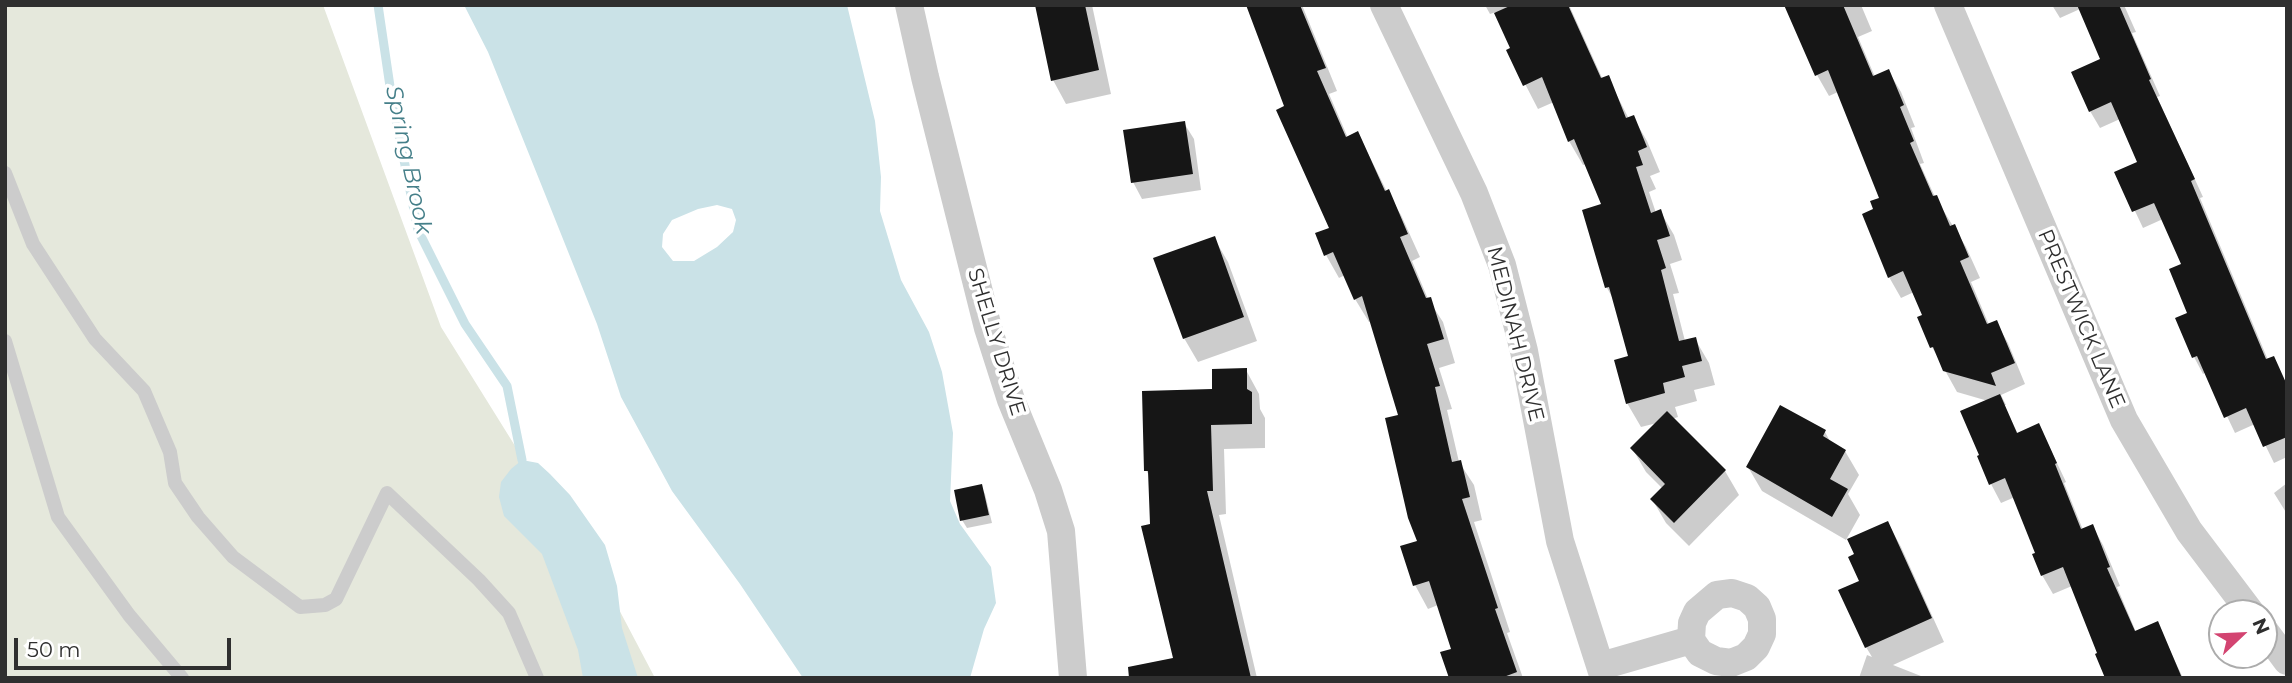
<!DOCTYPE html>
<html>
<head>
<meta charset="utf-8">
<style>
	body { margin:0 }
	#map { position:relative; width:2292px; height:683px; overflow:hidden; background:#fff; font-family:Montserrat,sans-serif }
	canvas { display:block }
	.frame { position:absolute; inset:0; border:7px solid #2f2f2f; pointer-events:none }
	.north { position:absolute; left:2208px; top:599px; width:70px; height:70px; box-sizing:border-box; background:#fff; border:2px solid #acacac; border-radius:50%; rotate:67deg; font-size:19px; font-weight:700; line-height:28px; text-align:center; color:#2f2f2f }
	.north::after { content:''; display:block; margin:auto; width:24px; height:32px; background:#d34471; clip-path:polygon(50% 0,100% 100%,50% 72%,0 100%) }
	.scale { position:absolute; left:14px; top:638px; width:217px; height:32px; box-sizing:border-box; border:4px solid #2f2f2f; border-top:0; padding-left:9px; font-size:21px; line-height:24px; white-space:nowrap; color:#2f2f2f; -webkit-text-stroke:5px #fff; paint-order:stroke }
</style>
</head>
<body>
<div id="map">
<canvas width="2292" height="683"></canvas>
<div class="frame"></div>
<div class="north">N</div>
<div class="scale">50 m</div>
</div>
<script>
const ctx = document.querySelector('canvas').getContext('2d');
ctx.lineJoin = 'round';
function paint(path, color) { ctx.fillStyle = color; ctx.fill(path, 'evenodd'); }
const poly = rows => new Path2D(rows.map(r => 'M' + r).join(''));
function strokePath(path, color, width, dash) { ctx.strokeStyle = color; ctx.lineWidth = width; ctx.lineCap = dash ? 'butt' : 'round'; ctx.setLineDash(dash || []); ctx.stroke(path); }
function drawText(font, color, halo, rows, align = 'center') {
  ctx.font = font + ' Montserrat,sans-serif'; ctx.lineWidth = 7; ctx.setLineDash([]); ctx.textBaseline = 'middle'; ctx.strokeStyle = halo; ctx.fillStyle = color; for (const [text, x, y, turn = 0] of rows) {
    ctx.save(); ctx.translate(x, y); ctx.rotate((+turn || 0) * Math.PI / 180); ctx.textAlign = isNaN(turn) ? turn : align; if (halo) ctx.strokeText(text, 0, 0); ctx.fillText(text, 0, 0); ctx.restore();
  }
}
const green = poly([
	[5,5,323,5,441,327,540,486,585,545,655,678,5,678]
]);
const water = poly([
	[464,5,847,5,875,121,881,177,880,211,901,280,929,332,942,372,953,433,950,501,960,524,991,567,996,603,984,629,970,678,803,678,740,584,672,491,621,397,597,324,545,194,488,52],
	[717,205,732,209,736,220,733,232,717,247,694,261,673,261,662,247,663,234,672,220,698,209],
	[522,460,538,463,550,474,570,495,605,545,617,586,622,628,638,678,583,678,578,650,542,554,504,516,499,497,501,482,511,469]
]);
const shadow = poly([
	[1036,5,1092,5,1111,94,1066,104,1053,80],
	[1250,5,1302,5,1337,91,1329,94,1348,138,1358,133,1387,192,1401,215,1420,257,1412,261,1428,299,1443,322,1455,363,1439,368,1452,409,1447,410,1459,462,1474,485,1482,520,1474,522,1510,632,1507,633,1523,678,1451,678,1453,650,1438,605,1428,609,1415,585,1402,547,1419,542,1400,416,1371,321,1369,322,1355,299,1345,275,1339,278,1326,255,1331,228],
	[1485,5,1569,5,1603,80,1608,78,1629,119,1633,117,1647,141,1660,172,1650,176,1656,189,1649,192,1656,213,1660,211,1674,235,1682,260,1670,264,1679,293,1673,294,1685,341,1695,339,1709,363,1715,385,1694,390,1697,401,1675,407,1678,417,1672,419,1725,471,1739,495,1689,546,1666,523,1652,499,1663,489,1646,472,1632,448,1657,423,1641,427,1627,403,1630,358,1615,302,1607,288,1584,211,1603,205,1586,164,1583,165,1569,141,1554,102,1538,109,1508,51,1513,49,1496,12,1490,14],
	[1786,5,1861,5,1872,31,1858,37,1875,77,1889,72,1901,92,1915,127,1911,128,1924,163,1920,164,1935,197,1966,247,1980,278,1971,282,1989,325,1996,322,2008,343,2025,384,2001,395,2006,405,2004,405,2018,434,2039,425,2066,482,2064,483,2083,530,2093,527,2103,545,2120,586,2117,587,2136,632,2157,623,2183,678,2107,678,2072,586,2053,594,2042,575,2037,554,2015,497,2001,503,1991,484,1988,401,1957,392,1932,347,1924,316,1914,292,1901,298,1889,277,1875,210,1881,198,1838,92,1829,96,1817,75],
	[2052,5,2124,5,2136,32,2132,33,2160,96,2157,97,2203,197,2200,198,2268,360,2273,358,2287,385,2287,457,2274,463,2255,424,2235,433,2206,372,2203,374,2194,357,2183,265,2163,219,2143,228,2117,173,2139,163,2120,119,2100,128,2090,111,2103,60,2080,9,2060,18],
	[1184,123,1194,139,1201,190,1142,199,1133,182],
	[1214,238,1228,262,1257,341,1198,362,1184,338],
	[1246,370,1259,394,1260,409,1265,418,1265,448,1224,449,1226,514,1219,515,1257,678,1173,678,1175,659,1152,525,1150,477,1146,470,1214,391],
	[1825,432,1831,443,1845,451,1859,475,1848,494,1860,515,1846,540,1762,491,1748,467],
	[2287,483,2287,514,2274,493],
	[981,486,985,494,992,523,967,528,962,520],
	[1888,523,1901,547,1944,642,1893,665,1926,678,1859,678,1867,655,1872,657,1866,647,1861,581]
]);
const stream = poly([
	[378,5,392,100,418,230,465,324,507,386,522,460]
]);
const building = poly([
	[1035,5,1085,5,1099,70,1051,81],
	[1246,5,1300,5,1326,68,1317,71,1346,137,1358,131,1385,191,1389,189,1408,234,1400,237,1426,298,1431,297,1444,339,1427,344,1440,386,1435,387,1452,462,1461,460,1470,497,1462,499,1498,608,1495,609,1517,672,1501,678,1449,678,1440,652,1451,649,1429,581,1413,586,1400,546,1417,541,1408,518,1385,418,1398,415,1362,296,1354,300,1333,252,1324,256,1315,233,1329,228,1276,110,1284,106],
	[1512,5,1568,5,1601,78,1609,75,1626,118,1634,115,1647,147,1638,151,1643,165,1636,167,1651,213,1661,209,1670,236,1657,240,1666,268,1661,270,1679,341,1696,337,1702,361,1682,366,1685,377,1663,383,1665,393,1626,404,1614,360,1628,356,1609,287,1605,288,1582,210,1601,204,1574,139,1568,142,1542,77,1523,86,1506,50,1510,48,1494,13],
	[1784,5,1843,5,1873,76,1889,69,1904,105,1900,107,1914,141,1910,143,1933,196,1937,195,1950,226,1955,224,1969,257,1960,261,1987,324,1997,320,2015,363,1991,373,1996,386,1943,371,1933,347,1930,348,1917,317,1922,315,1903,271,1888,278,1862,214,1873,209,1870,201,1879,198,1828,70,1815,76],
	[2077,5,2119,5,2151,79,2149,80,2195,179,2191,181,2266,359,2274,356,2287,385,2287,437,2263,447,2246,408,2224,418,2197,356,2192,358,2175,318,2187,313,2169,269,2181,264,2154,203,2132,212,2114,172,2137,162,2111,102,2089,112,2071,72,2100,59],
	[1185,121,1193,174,1131,183,1123,130],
	[1215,236,1244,317,1183,339,1153,258],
	[1247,368,1247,389,1252,392,1252,424,1211,425,1213,491,1207,491,1251,678,1129,678,1128,667,1173,658,1141,526,1150,524,1148,471,1144,471,1142,391,1212,389,1212,369],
	[2000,394,2017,433,2039,423,2057,463,2055,464,2081,529,2093,524,2110,567,2107,568,2135,631,2158,621,2182,678,2105,678,2095,654,2097,653,2063,567,2041,576,2032,554,2035,553,2005,478,1989,485,1977,456,1979,455,1960,411],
	[1780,405,1826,430,1823,436,1846,450,1830,479,1848,489,1832,517,1746,467],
	[1667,411,1726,470,1674,523,1650,499,1665,484,1630,448],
	[982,484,989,515,960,521,954,490],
	[1888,521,1932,618,1865,648,1838,590,1859,581,1848,557,1854,554,1847,539]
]);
const service = poly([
	[5,173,33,244,95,339,144,391,170,452,175,483,198,517,233,557,300,607,325,605,336,599,387,493,479,580,509,613,537,678],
	[5,341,58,517,129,615,182,678]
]);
const minor = poly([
	[909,5,925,77,988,328,1011,400,1048,490,1061,531,1073,678],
	[1384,5,1474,193,1502,265,1524,351,1560,541,1604,678],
	[1948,5,2124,420,2189,531,2251,613],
	[2264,630,2287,661],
	[1601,666,1691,640,1700,653,1716,661,1731,663,1746,657,1756,647,1762,634,1762,619,1757,607,1747,598,1732,593,1717,595,1697,612,1692,623,1691,640]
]);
const streetNames = [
	["PRESTWICK LANE",2081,319,67],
	["MEDINAH DRIVE",1515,334,76],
	["SHELLY DRIVE",996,342,73]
];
const waterNames = [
	["Spring Brook",408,160,78]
];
paint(green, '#e5e8dc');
paint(water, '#cae2e7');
paint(shadow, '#0003');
strokePath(stream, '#cae2e7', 9);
paint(building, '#161616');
strokePath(service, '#ccc', 14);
strokePath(minor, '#ccc', 28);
drawText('21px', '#2f2f2f', '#fff', streetNames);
drawText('italic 23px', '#457f89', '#fff', waterNames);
</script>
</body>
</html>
